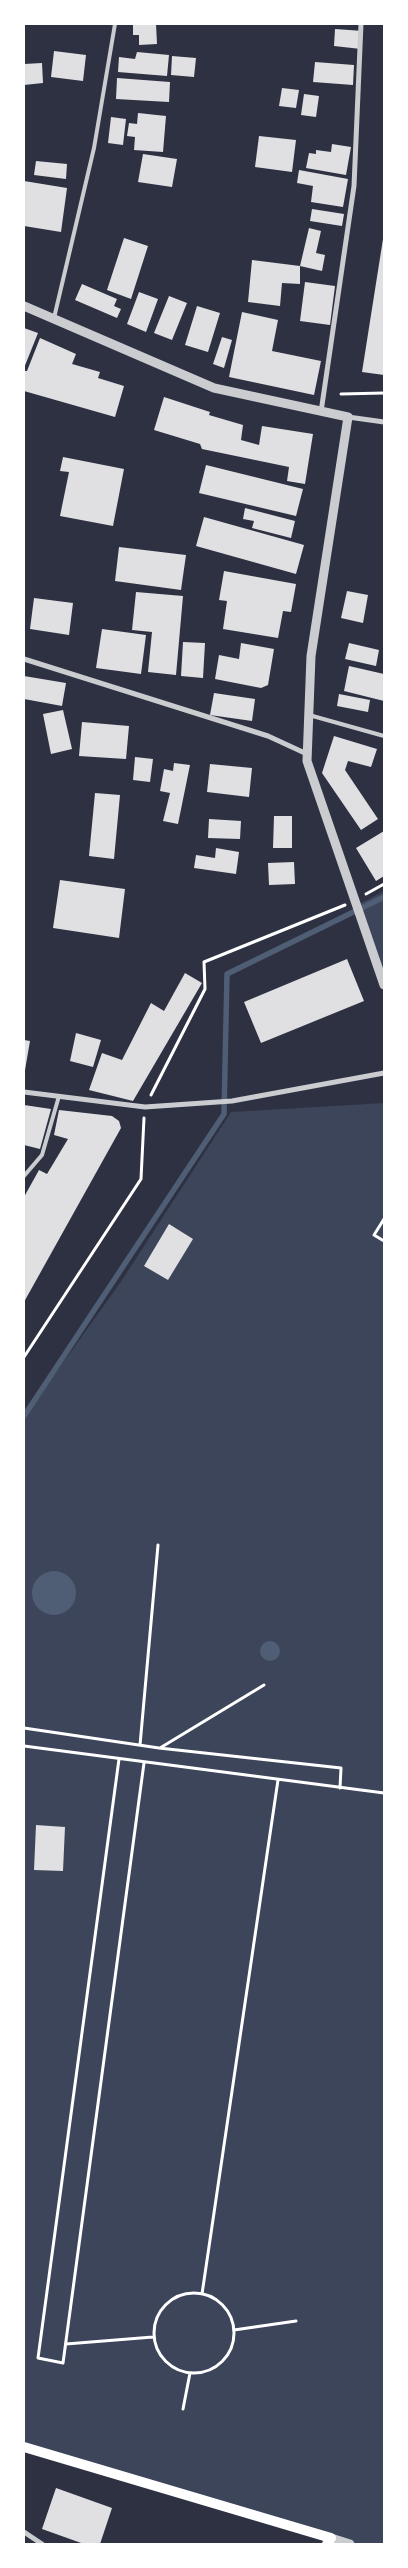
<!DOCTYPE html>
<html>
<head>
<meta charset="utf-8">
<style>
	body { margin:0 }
	#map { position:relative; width:408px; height:2568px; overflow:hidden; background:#2d3142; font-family:"Fira Sans Condensed",sans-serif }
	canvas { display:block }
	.frame { position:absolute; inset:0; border:25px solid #fff; pointer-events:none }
</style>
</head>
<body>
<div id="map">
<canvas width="408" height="2568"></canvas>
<div class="frame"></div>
</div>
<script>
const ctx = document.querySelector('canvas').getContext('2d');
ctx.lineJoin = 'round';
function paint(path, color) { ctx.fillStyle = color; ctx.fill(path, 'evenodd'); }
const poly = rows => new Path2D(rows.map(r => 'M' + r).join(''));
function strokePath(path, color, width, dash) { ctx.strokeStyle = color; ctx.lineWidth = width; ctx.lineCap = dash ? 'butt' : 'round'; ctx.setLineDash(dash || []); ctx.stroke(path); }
const green = poly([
	[384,891,384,985,357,905],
	[384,1103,384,2544,354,2544,24,2449,24,1417,120,1283,231,1112]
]);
const water = poly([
	'32 1593a22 22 0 1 1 44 0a22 22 0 1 1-44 0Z',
	'260 1651a10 10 0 1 1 20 0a10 10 0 1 1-20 0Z'
]);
const stream = poly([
	[24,1416,224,1114,227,974,384,897]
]);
const building = poly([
	[133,24,156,24,157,44,139,45,139,35,133,35],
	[335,29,363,31,361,49,334,46],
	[54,51,86,55,83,81,51,77],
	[137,52,169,55,167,76,118,72,119,57,135,59],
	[172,56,196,58,194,77,171,75],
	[315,62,354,65,353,85,313,82],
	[42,63,43,83,24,85,24,64],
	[117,78,170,82,169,102,116,99],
	[282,88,299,90,296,108,279,106],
	[304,94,319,96,316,117,301,115],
	[138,113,166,116,163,152,134,150,135,137,127,136,129,123,137,124],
	[111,117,126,119,123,145,108,143],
	[259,136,296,140,292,172,255,167],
	[332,144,351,147,346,175,306,168,309,153,316,154,316,150,331,152],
	[143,154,177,159,172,187,138,182],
	[36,161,67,164,66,179,34,175],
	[299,170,348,179,343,207,311,202,313,186,297,183],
	[24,181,67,188,61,232,24,226],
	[312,209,344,214,342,226,310,221],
	[309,228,321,231,316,253,325,255,322,271,300,266],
	[124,238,148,246,131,299,107,290],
	[383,239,384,239,384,375,362,372],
	[252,260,300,266,300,284,282,283,280,306,248,302],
	[305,282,335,286,330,325,300,321],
	[82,284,117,299,114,306,121,309,117,318,75,300],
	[139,292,158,299,146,332,127,324],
	[169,296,187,303,172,340,154,333],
	[197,306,220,313,208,352,185,345],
	[242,312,278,320,272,351,321,361,314,395,229,377],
	[24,328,38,333,24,368],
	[222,337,232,340,224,368,213,364],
	[40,338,76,354,72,364,100,372,98,378,124,386,115,417,24,391,24,371,27,371],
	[164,397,210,412,209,415,243,425,241,440,259,445,262,426,313,434,305,484,287,481,289,467,202,449,200,444,154,430],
	[63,457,124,469,113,526,60,516,69,472,60,471],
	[206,465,303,489,296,516,199,493],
	[245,508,295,521,291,538,252,528,254,521,243,519],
	[204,517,304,545,296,574,196,546],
	[119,547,186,555,181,590,115,581],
	[224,571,296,584,291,612,283,611,278,638,223,629,227,601,219,600],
	[347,591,368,595,363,623,341,618],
	[136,592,183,596,176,675,148,672,152,632,132,630],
	[34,598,73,603,69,635,30,629],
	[102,629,146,635,141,674,96,668],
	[183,642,205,643,203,678,181,676],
	[241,643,274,649,268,685,261,688,215,679,219,655,239,659],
	[349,643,379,650,376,666,345,659],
	[349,666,384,674,384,701,344,691],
	[24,676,66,683,62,706,24,699],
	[214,693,255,699,252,721,210,715],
	[339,694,370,700,368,712,337,706],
	[63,710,72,749,51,754,43,714],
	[82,722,129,726,126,759,79,756],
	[334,736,377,749,371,767,348,761,345,770,378,819,361,830,322,773],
	[135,757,153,759,150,782,133,780],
	[174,763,190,765,178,824,163,821,170,793,160,791,164,769,173,771],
	[210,764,252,768,249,797,207,792],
	[95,793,120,795,114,859,89,856],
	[274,816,292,816,292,848,273,848],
	[209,819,241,821,240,839,208,838],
	[384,831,384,876,376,881,356,848],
	[216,848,239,852,236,874,194,868,196,855,215,858],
	[294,862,295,884,269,885,268,863],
	[60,880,125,889,119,938,53,928],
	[347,959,364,1001,261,1043,244,1002],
	[185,973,202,983,133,1101,89,1090,102,1053,122,1060,151,1003,164,1011],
	[76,1033,101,1040,93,1067,70,1061],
	[24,1040,30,1041,25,1070,24,1070],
	[24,1105,51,1109,40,1149,24,1145],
	[59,1110,112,1116,119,1121,121,1128,24,1302,24,1197,39,1170,47,1174,68,1139,54,1135],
	[169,1224,193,1239,168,1280,144,1266],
	[36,1825,65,1827,63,1871,34,1870],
	[56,2488,112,2508,100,2544,84,2544,42,2529]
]);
const path = poly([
	[341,394,384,393],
	[366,894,384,884],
	[151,1095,205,989,204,962,345,905],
	[384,1219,374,1235,384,1241],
	[24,1357,141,1179,144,1118],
	[24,1728,159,1748,341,1768,340,1788],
	[140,1745,158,1545],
	[24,1746,384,1793],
	[160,1748,264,1685],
	[119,1759,38,2358,63,2363,144,1763],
	'154 2333a40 40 0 1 1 80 0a40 40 0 1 1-80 0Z',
	[202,2294,278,1780],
	[234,2330,296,2321],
	[66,2344,153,2337],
	[183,2409,190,2373]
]);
const service = poly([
	[54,318,94,148,115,24],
	[309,715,384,736],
	[24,1176,42,1155,59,1096]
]);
const minor = poly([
	[321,412,354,186,361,24],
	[348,417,384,422],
	[24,659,268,736,307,754],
	[24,1092,145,1107,232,1101,384,1073],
	[24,2532,42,2544]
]);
const tertiary = poly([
	[24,306,214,388,348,417,311,656,307,761,384,985],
	[331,2538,350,2544]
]);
const secondary = poly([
	[24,2447,331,2538,327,2544]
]);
paint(green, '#3c4559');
paint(water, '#4f5d75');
strokePath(stream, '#4f5d75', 5.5);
paint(building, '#e0e0e3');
strokePath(path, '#fff', 3);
strokePath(service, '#caccd0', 4);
strokePath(minor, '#caccd0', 5);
strokePath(tertiary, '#caccd0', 9);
strokePath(secondary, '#fff', 10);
</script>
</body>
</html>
